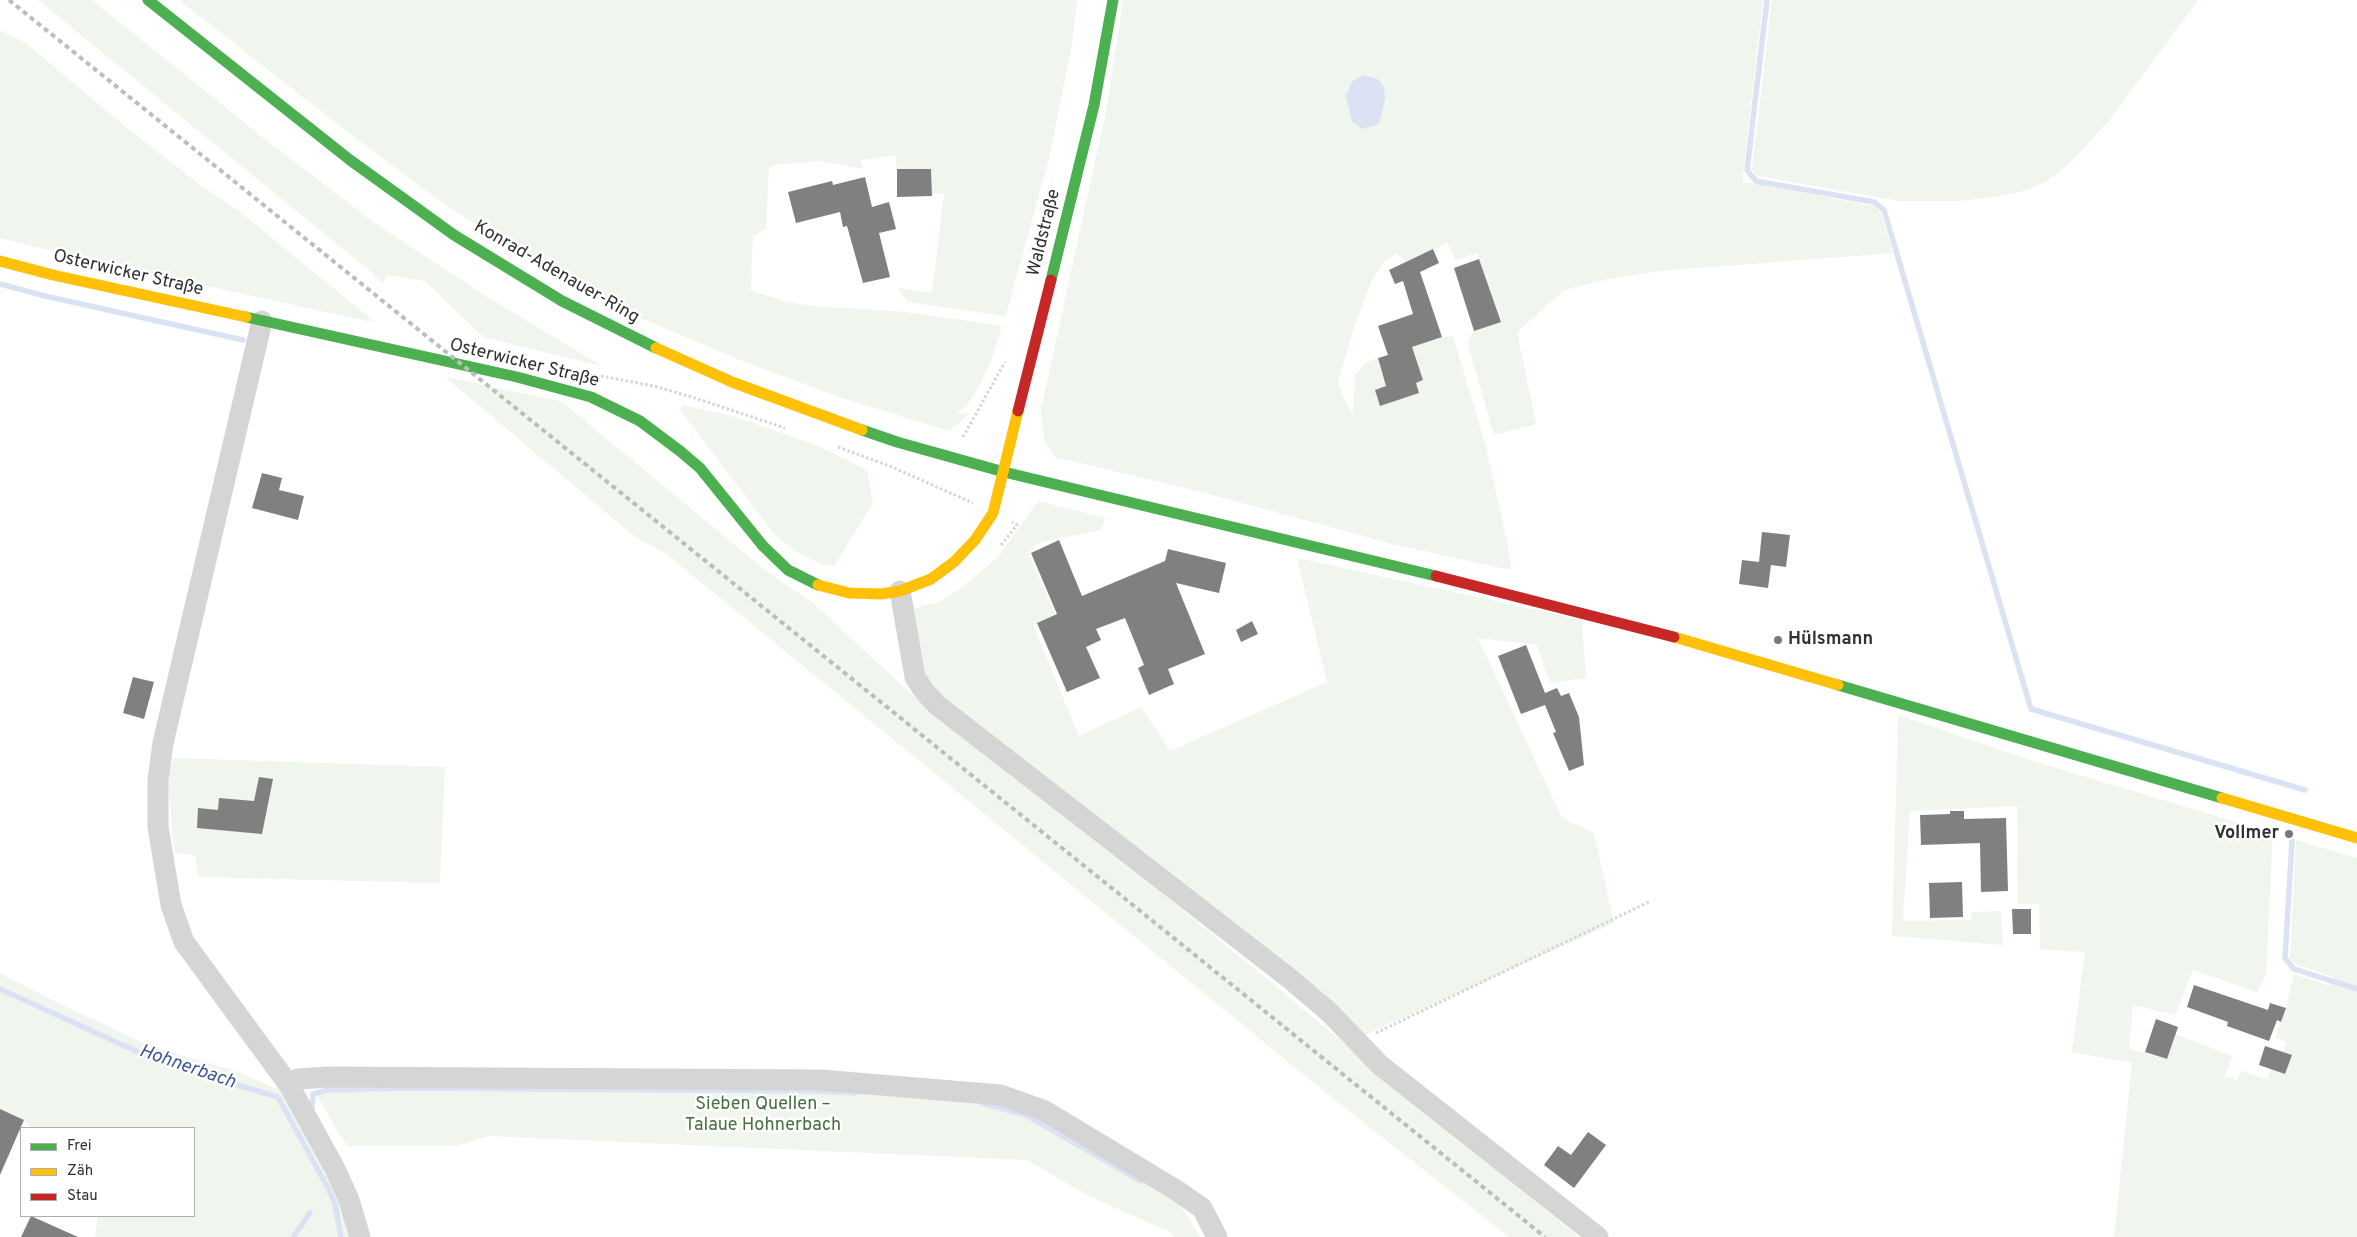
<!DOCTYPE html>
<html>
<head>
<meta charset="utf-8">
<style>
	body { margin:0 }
	#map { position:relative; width:2357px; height:1237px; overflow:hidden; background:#fff; font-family:Overpass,sans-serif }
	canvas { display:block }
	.legend { position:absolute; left:20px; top:1127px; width:175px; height:90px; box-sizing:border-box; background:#fff; border:1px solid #adadad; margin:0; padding:6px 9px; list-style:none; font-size:15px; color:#313131 }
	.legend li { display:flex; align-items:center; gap:10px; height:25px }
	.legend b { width:25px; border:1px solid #adadad }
</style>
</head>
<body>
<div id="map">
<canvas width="2357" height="1237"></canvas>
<ul class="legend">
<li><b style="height:6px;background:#4caf50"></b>Frei</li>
<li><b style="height:6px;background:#ffc107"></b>Zäh</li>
<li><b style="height:6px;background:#c62828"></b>Stau</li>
</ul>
</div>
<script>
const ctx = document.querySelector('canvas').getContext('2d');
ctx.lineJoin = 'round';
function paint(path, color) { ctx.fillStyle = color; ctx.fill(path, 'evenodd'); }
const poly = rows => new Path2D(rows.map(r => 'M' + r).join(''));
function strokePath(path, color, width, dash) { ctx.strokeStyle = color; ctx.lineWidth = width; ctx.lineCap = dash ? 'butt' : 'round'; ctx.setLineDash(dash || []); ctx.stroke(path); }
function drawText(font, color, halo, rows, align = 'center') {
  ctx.font = font + ' Overpass,sans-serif'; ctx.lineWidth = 5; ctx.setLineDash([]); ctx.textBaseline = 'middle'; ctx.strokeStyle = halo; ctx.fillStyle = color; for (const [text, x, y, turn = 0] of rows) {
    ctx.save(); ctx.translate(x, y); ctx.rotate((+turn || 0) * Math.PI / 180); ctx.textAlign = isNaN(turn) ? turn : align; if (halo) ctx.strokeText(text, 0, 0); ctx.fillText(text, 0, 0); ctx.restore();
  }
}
const green = poly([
	[38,0,92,0,262,137,376,224,484,295,602,366,483,337,425,281,388,275,382,284,375,275],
	[179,0,1077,0,1072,45,1049,158,1006,316,908,302,900,292,899,288,932,293,944,194,932,193,931,169,897,169,895,155,861,160,863,169,821,161,774,165,769,169,766,229,753,236,751,291,788,302,812,306,907,312,1002,326,990,364,977,390,968,404,956,414,970,413,949,431,839,397,740,360,643,319,570,283,524,256,437,199,345,130],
	[1123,0,1763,0,1742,183,1755,183,1874,206,1881,213,1893,253,1659,271,1608,279,1564,290,1517,332,1536,424,1494,435,1468,345,1471,334,1474,331,1501,321,1477,253,1456,260,1447,243,1406,262,1396,254,1385,261,1374,276,1355,324,1338,381,1343,398,1353,414,1355,375,1365,363,1378,358,1382,373,1390,384,1375,390,1380,406,1419,393,1416,383,1423,380,1417,363,1403,350,1442,337,1453,336,1486,447,1508,546,1511,570,1396,545,1202,492,1055,457,1044,441,1041,409,1106,112],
	[1772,0,2198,0,2108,122,2068,165,2045,182,2024,191,1994,197,1959,201,1898,201,1757,176,1752,170],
	[0,30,27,44,128,129,203,187,240,212,376,323,67,255,0,238],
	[445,377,561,401,766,571,813,603,935,716,987,748,1579,1237,1509,1237,1320,1088,665,553,634,536],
	[682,405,733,416,816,445,867,470,873,503,834,566,820,564,797,552,775,535,680,410],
	[1038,501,1106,518,1100,530,1038,543,1028,553,1055,614,1033,625,1079,736,1141,707,1170,751,1327,682,1297,558,1582,620,1586,678,1550,683,1537,645,1478,638,1562,818,1594,833,1614,923,1365,1035,941,701,923,675,912,627,915,608,939,602,960,589,997,558],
	[1898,715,2036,762,2273,833,2266,974,2257,992,2193,970,2175,1015,2133,1005,2129,1049,2167,1059,2175,1034,2232,1056,2225,1076,2237,1080,2241,1071,2267,1079,2270,1069,2285,1074,2291,1055,2283,1053,2287,1042,2275,1038,2286,1008,2294,974,2329,986,2333,977,2295,964,2290,958,2296,840,2357,858,2357,1237,2114,1237,2132,1063,2072,1052,2085,952,2040,949,2039,904,2018,904,2017,806,1910,811,1903,921,1971,920,1971,912,2001,911,2003,945,1892,936],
	[173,758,445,767,440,883,199,877,195,855,174,853,168,777],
	[0,973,54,1001,150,1046,236,1071,287,1093,342,1190,351,1237,95,1237,98,1216,194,1216,194,1128,31,1128,24,1120,0,1109],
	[327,1082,976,1092,1035,1109,1165,1184,1187,1215,1200,1237,1174,1237,1172,1233,1089,1196,1027,1160,488,1136,456,1146,347,1146,317,1096]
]);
const water = poly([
	[1364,75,1378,79,1384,87,1385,100,1379,124,1362,129,1352,122,1346,96,1352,81]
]);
const stream = poly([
	[1767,0,1747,170,1756,181,1874,202,1884,210,2031,709,2305,790],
	[0,284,45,296,243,340],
	[2292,841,2285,958,2294,969,2357,989],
	[0,989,162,1063,278,1097,329,1190,335,1204,341,1237],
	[982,1103,1026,1115,1141,1181],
	[312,1110,313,1094,327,1090,401,1088,819,1091,854,1093],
	[293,1237,310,1213]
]);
const building = poly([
	[897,169,931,169,932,196,897,197],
	[865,177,872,207,889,202,896,229,879,233,890,277,863,283,847,226,843,227,840,212,796,223,788,192,832,181,833,185],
	[1433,249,1439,263,1420,272,1442,337,1412,347,1423,380,1416,383,1419,393,1380,406,1375,390,1386,386,1378,358,1388,355,1378,326,1413,314,1403,281,1395,284,1389,270],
	[1479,259,1501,322,1474,331,1454,268],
	[262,473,282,478,279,490,304,496,298,520,252,508],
	[1762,532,1790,535,1786,567,1771,565,1768,588,1739,584,1742,560,1759,562],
	[1059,540,1082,596,1165,561,1168,549,1226,563,1219,593,1176,583,1205,654,1168,669,1174,684,1149,695,1138,668,1144,665,1125,618,1096,629,1101,640,1086,647,1100,678,1067,692,1037,623,1057,614,1031,553],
	[1252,621,1258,634,1241,642,1236,630],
	[1526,645,1545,693,1557,688,1561,696,1569,693,1579,717,1584,765,1569,771,1553,733,1556,732,1545,705,1521,714,1498,656],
	[133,677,154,682,144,719,123,713],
	[259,777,273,779,262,834,197,828,198,808,218,810,219,798,254,801],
	[1950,811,1964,811,1964,819,2006,818,2008,891,1981,892,1980,843,1921,845,1920,815,1950,814],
	[1962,882,1963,917,1930,918,1929,883],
	[2012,909,2031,909,2031,934,2013,934],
	[2194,985,2268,1010,2270,1003,2286,1008,2281,1022,2277,1020,2269,1041,2227,1026,2228,1022,2187,1007],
	[2156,1019,2178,1027,2167,1059,2145,1052],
	[2265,1046,2292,1055,2285,1074,2259,1065],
	[0,1109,24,1120,0,1175],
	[1588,1132,1606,1145,1574,1188,1544,1165,1558,1146,1571,1155],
	[31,1216,78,1237,21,1237]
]);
const path = poly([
	[601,376,654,386,692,397,785,428],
	[963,437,1005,362],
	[838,447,892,467,973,503],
	[1001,545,1017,525,1012,522],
	[1376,1033,1651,901]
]);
const street = poly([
	[262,321,163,743,158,780,158,827,171,905,184,942,289,1085,335,1169,349,1200,360,1237],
	[900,591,915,677,924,691,937,705,1289,978,1329,1012,1380,1065,1598,1237],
	[289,1085,298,1079,328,1077,821,1080,1000,1095,1045,1111,1176,1190,1202,1208,1217,1237]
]);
const fast = poly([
	[148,0,350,160,454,235,562,301,656,348],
	[1051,280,1094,105,1113,0],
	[246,317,517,377,591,397,640,421,680,451,700,468,763,546,788,570,818,585],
	[862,430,897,442,1004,472,1436,576],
	[1838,685,2222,798]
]);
const slow = poly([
	[0,261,53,275,246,317],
	[656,348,732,382,862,430],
	[818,585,849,593,881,594,900,591,931,579,954,562,975,540,993,513,1018,411],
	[1674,637,1838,685],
	[2222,798,2357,838]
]);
const jam = poly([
	[1018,411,1051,280],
	[1436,576,1674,637]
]);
const rail = poly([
	[9,0,1545,1237]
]);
const markers = [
	[1778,640,5,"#797979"],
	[2289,834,5,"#797979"]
];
const streetNames = [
	["Waldstraße",1045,233,-76],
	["Konrad-Adenauer-Ring",556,273,30],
	["Osterwicker Straße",128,274,13],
	["Osterwicker Straße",524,364,14]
];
const poiNames = [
	["Hülsmann",1788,640],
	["Vollmer",2279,834,"right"]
];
const parkNames = [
	["Sieben Quellen –",763,1105],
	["Talaue Hohnerbach",763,1126]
];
const waterNames = [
	["Hohnerbach",187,1068,19]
];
paint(green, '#f0f6ee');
paint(water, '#dbe2f3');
strokePath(stream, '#dbe2f3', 5.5);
paint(building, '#808080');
strokePath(path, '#d5d5d5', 3, [2.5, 2.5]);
strokePath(street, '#d5d5d5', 21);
strokePath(fast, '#4caf50', 11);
strokePath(slow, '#ffc107', 11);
strokePath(jam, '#c62828', 11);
strokePath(rail, '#bdbdbd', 4, [5, 4]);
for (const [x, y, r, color] of markers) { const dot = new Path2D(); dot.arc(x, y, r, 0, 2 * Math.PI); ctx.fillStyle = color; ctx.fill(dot); strokePath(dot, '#fff', 2); }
drawText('18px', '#313131', '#fff', streetNames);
drawText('bold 18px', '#313131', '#fff', poiNames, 'left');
drawText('18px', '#44703c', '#fff', parkNames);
drawText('italic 19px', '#3b5797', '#fff', waterNames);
</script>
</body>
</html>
